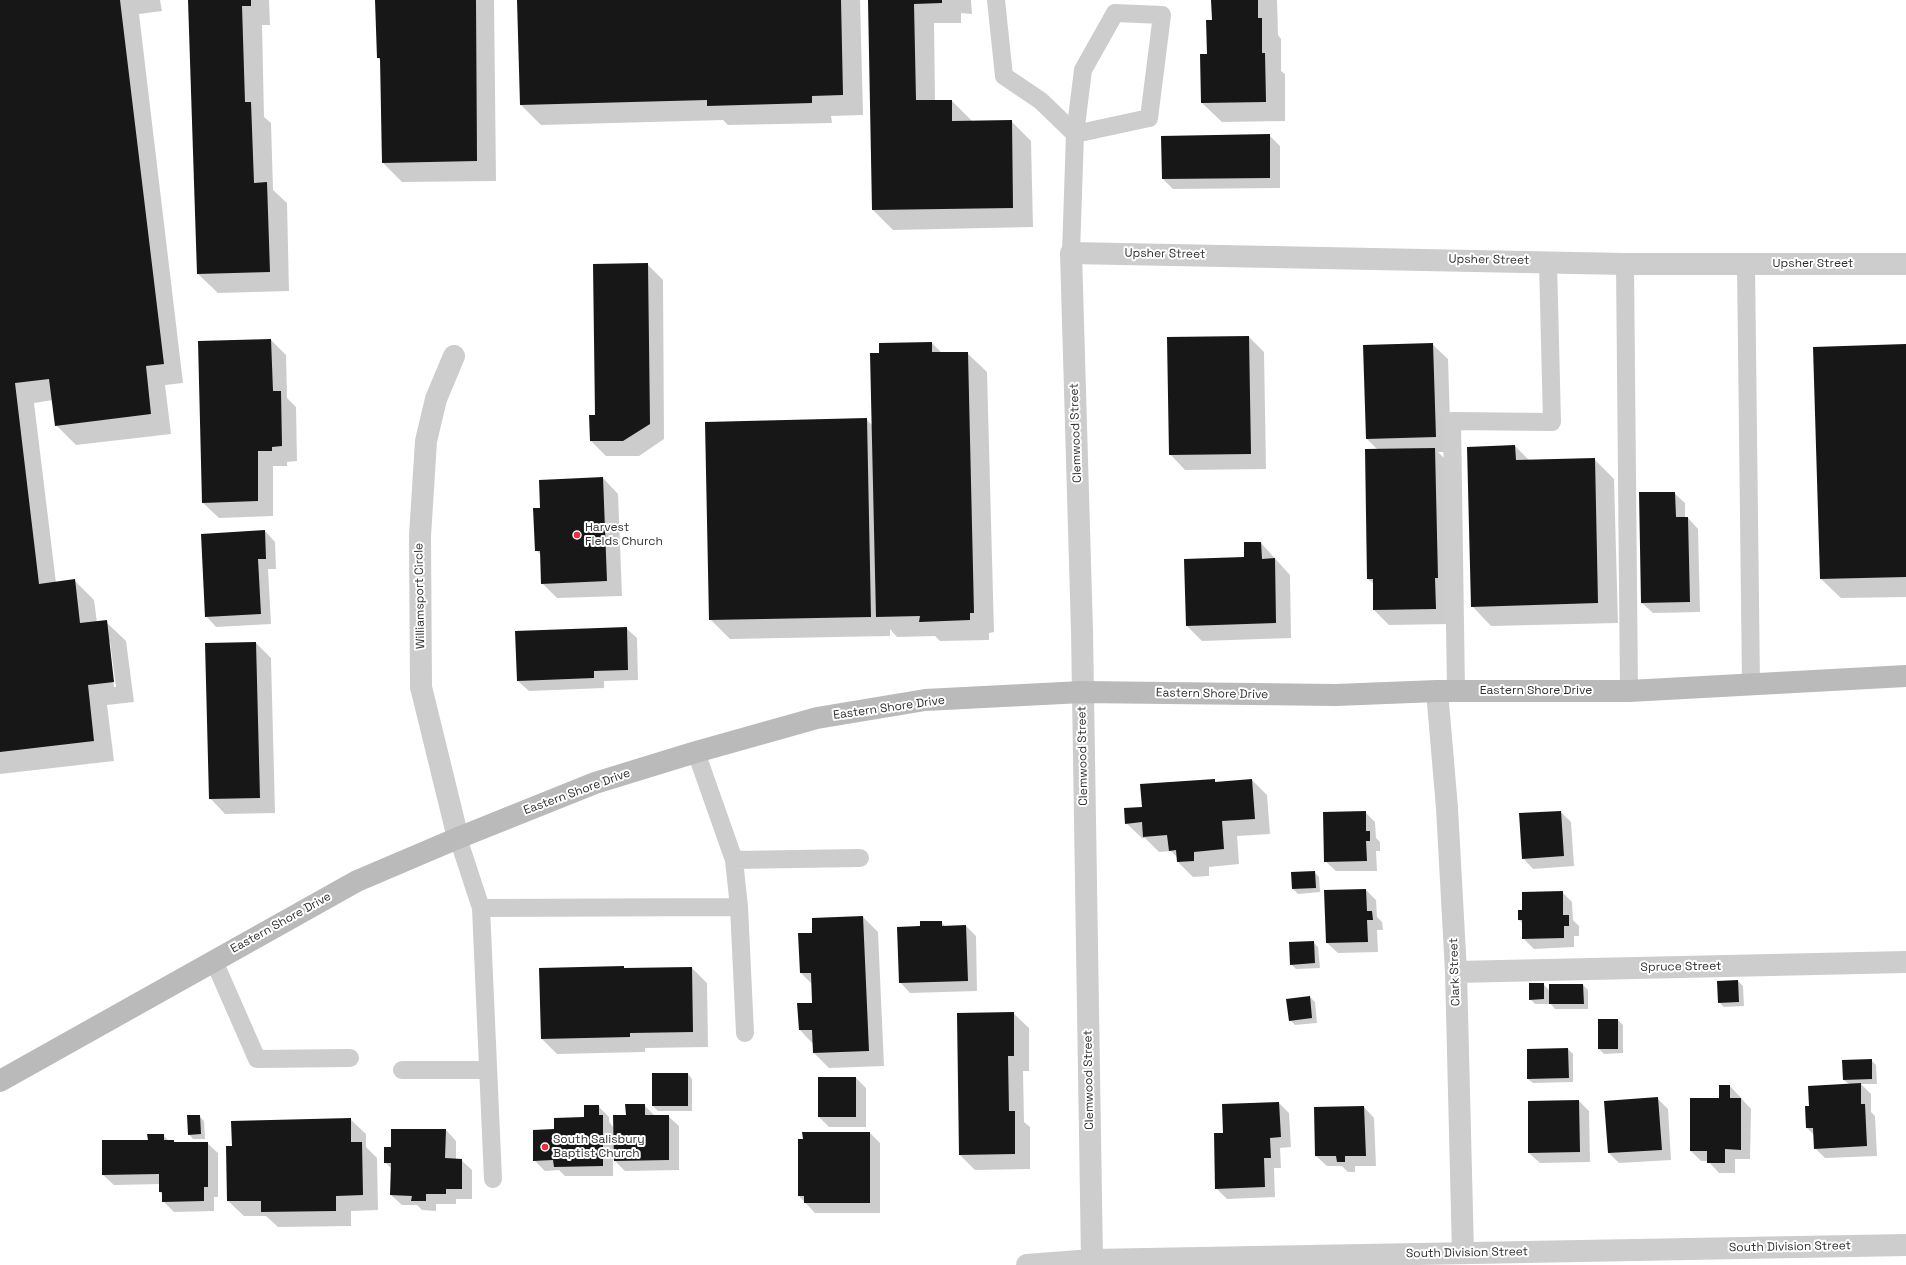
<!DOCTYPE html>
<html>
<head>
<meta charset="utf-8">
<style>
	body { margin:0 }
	canvas { display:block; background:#fff }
</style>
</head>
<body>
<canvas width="1906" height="1265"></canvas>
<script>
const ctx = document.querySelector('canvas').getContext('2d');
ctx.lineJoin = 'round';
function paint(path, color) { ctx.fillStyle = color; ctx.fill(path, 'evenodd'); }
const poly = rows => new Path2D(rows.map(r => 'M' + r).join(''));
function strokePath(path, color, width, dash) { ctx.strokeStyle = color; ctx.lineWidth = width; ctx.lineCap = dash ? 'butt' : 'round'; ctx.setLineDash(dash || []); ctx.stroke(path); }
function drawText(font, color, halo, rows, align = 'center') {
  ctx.font = font + ' "Space Grotesk",sans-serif'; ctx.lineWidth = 4; ctx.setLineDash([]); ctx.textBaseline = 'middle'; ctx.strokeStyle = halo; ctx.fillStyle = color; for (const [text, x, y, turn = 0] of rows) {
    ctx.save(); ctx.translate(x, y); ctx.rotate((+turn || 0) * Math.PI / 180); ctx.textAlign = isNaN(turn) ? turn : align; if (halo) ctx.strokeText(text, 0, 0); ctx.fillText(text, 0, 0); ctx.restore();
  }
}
const shadow = poly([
	[0,0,160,0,162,11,139,14,183,383,165,385,171,434,76,445,56,425,53,400,34,403,56,583,74,580,94,600,97,623,106,622,126,641,134,702,107,705,114,761,0,774],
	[108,642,110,642,116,687,114,687],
	[189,0,269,0,270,25,262,25,264,117,271,123,273,190,287,203,289,291,218,293,198,274],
	[376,0,494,0,496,181,402,182,382,162,381,61,378,58],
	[518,0,860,0,863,115,831,116,832,123,728,125,723,120,541,125,521,105],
	[869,0,971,0,972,14,961,13,961,23,934,23,935,101,952,101,972,121,1011,121,1031,141,1033,227,893,230,873,210],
	[1212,0,1277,0,1278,35,1281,39,1281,71,1285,74,1285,121,1222,122,1202,103,1213,21],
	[1269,135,1280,146,1280,188,1173,189,1163,179],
	[647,264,663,280,664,439,639,456,606,456,591,441,596,416],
	[1249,337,1264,352,1266,469,1185,470,1170,454],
	[271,340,286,355,287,398,296,407,297,461,287,462,287,466,273,466,273,516,219,518,203,503],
	[932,343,942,353,967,353,987,372,994,632,989,633,989,640,940,641,935,636,897,637,890,629,890,636,730,639,710,619,866,419,873,426,881,354],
	[1432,344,1448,359,1451,452,1438,452,1450,464,1451,624,1389,625,1374,610,1374,584,1368,579,1378,450,1367,439],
	[1906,345,1906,597,1841,598,1821,579],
	[1515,446,1529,460,1594,459,1614,479,1618,623,1491,626,1472,606],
	[603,478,618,494,622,596,557,598,542,583,541,555,536,550,541,509],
	[1674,493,1685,503,1685,518,1688,518,1698,529,1700,612,1653,613,1642,603],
	[265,531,275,542,276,569,268,569,271,624,216,627,206,616],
	[1261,543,1290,575,1291,638,1202,641,1187,626,1245,558],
	[626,628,637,638,638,680,604,681,604,688,529,691,518,681],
	[256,643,271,658,275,813,225,814,210,798],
	[1214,780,1217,783,1252,780,1267,795,1270,834,1237,836,1239,864,1209,867,1209,876,1193,877,1178,862,1178,858,1171,851,1159,852,1145,838,1142,838,1126,823,1143,808],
	[1365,812,1375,822,1376,838,1380,842,1380,851,1376,851,1377,871,1336,871,1325,861],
	[1561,812,1571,822,1574,866,1533,869,1523,858],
	[1314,872,1319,877,1320,892,1298,894,1293,889],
	[1366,890,1376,900,1377,917,1382,922,1383,930,1377,930,1378,952,1338,953,1327,943],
	[1562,892,1572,902,1573,920,1579,926,1579,936,1574,936,1574,947,1534,949,1523,938,1523,924,1519,920],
	[863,917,878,932,884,1066,829,1068,814,1053,813,1044,800,1030,813,1004,812,984,801,973,799,934,813,934],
	[941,922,946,927,966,926,976,936,977,991,910,993,900,982,921,927],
	[1313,942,1318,947,1320,968,1296,969,1291,964],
	[692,968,707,983,708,1047,645,1048,645,1052,557,1054,542,1039],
	[1738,981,1743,986,1744,1006,1724,1007,1719,1002],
	[1543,984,1550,991,1583,985,1588,990,1588,1009,1555,1009,1549,1002,1549,1004,1535,1004,1530,999],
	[1310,997,1315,1002,1317,1023,1295,1025,1290,1020],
	[1013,1013,1029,1028,1029,1071,1023,1071,1024,1122,1030,1127,1030,1169,975,1170,960,1155],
	[1618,1020,1623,1025,1623,1053,1604,1054,1599,1049],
	[1568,1049,1573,1054,1573,1082,1533,1083,1528,1079],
	[1871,1060,1876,1065,1877,1084,1861,1084,1871,1094,1871,1112,1875,1116,1877,1156,1825,1158,1815,1148,1814,1135,1807,1128,1810,1107,1849,1084,1844,1080],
	[688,1074,692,1079,692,1111,658,1111,653,1106],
	[856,1078,866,1088,866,1127,829,1127,819,1117],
	[1720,1086,1730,1086,1751,1109,1750,1159,1735,1159,1735,1173,1719,1173,1708,1161,1701,1161,1691,1151,1720,1099],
	[1658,1099,1668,1109,1671,1160,1619,1163,1609,1153,1605,1102],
	[1579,1101,1589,1111,1590,1162,1540,1163,1529,1153],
	[1279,1103,1289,1113,1291,1147,1280,1148,1281,1168,1274,1168,1275,1197,1227,1199,1216,1188,1224,1134,1223,1105],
	[644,1105,655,1116,668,1116,679,1126,679,1170,625,1171,613,1159,613,1176,565,1176,559,1170,545,1171,534,1160,555,1130,585,1118,598,1106,609,1117,609,1122,614,1128,627,1116],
	[1364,1107,1374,1118,1376,1166,1355,1166,1355,1172,1348,1172,1342,1166,1327,1166,1316,1156,1315,1108],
	[199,1116,204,1121,205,1139,193,1139,189,1134],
	[350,1119,366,1134,366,1147,377,1158,378,1210,351,1211,351,1226,278,1227,266,1216,244,1216,228,1201,227,1147],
	[446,1130,456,1141,456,1160,461,1160,472,1170,472,1199,456,1199,456,1204,436,1204,436,1211,422,1210,417,1205,402,1205,391,1195,392,1169,385,1162,392,1148],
	[870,1133,880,1143,880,1213,815,1213,799,1196,799,1140],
	[163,1135,169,1141,173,1141,176,1143,207,1143,218,1153,218,1197,214,1197,214,1211,174,1212,163,1201,163,1195,160,1192,160,1184,114,1185,103,1175,149,1141]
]);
const building = poly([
	[0,0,120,0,164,364,146,366,151,414,55,426,49,379,15,383,39,584,75,579,80,623,107,620,114,682,88,685,94,741,0,752],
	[188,0,251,0,251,6,242,6,245,102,251,102,254,183,267,182,270,272,197,274],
	[375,0,476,0,477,161,382,163,380,58,377,58],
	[517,0,841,0,843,95,812,96,812,103,707,106,707,100,520,105],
	[868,0,942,0,942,3,914,4,916,100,952,100,952,121,1012,120,1013,208,872,210],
	[1211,0,1258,0,1258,18,1262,18,1262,53,1265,53,1266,102,1201,103,1200,54,1207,54,1206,20,1212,20],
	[1270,134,1270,178,1162,179,1161,136],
	[648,263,650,424,623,441,590,441,589,415,595,415,593,264],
	[1249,336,1251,454,1169,455,1167,337],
	[271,339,273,391,281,391,282,446,272,447,272,451,258,451,258,501,202,503,198,341],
	[932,342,932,352,968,352,974,613,970,613,970,620,919,622,920,616,876,617,870,353,879,353,879,343],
	[1433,343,1436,437,1366,439,1363,345],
	[1906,344,1906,577,1820,579,1813,347],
	[867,418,871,617,709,620,705,422],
	[1515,445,1516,460,1595,458,1598,603,1471,607,1467,447],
	[1435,448,1438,578,1435,578,1436,609,1373,610,1373,579,1367,579,1365,449],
	[603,477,607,581,541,584,540,551,535,551,533,508,540,508,539,480],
	[1639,492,1675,492,1676,517,1688,517,1690,602,1641,603],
	[265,530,266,559,258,559,261,614,205,617,201,534],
	[1244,542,1261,542,1262,559,1275,558,1276,623,1186,626,1184,559,1244,557],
	[627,627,628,670,594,671,594,678,517,681,515,631],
	[256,642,260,798,209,799,205,643],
	[1215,779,1215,782,1252,779,1255,819,1222,821,1224,849,1194,852,1194,861,1177,862,1176,850,1169,851,1167,835,1143,837,1142,822,1125,824,1124,808,1142,807,1140,784],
	[1366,811,1366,831,1370,831,1370,841,1366,841,1367,861,1324,862,1323,812],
	[1561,811,1564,856,1522,859,1519,813],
	[1315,871,1316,888,1292,889,1291,872],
	[1366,889,1367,911,1372,911,1373,920,1367,920,1368,942,1326,943,1324,890],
	[1563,891,1563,915,1569,915,1569,926,1564,926,1564,938,1522,939,1522,920,1518,920,1518,910,1522,910,1522,892],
	[863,916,869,1051,813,1053,812,1030,799,1030,797,1003,812,1003,811,973,800,973,798,933,812,933,812,918],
	[920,921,942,921,942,926,966,925,968,981,899,983,897,927,920,926],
	[1314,941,1315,963,1290,965,1289,942],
	[624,966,624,968,692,967,693,1032,630,1033,630,1037,541,1039,539,968],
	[1738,980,1739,1002,1718,1003,1717,981],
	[1529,983,1544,983,1544,999,1529,1000],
	[1549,984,1583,984,1584,1004,1549,1004],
	[1310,996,1312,1018,1289,1021,1286,999],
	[1014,1012,1014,1056,1008,1056,1009,1111,1015,1111,1015,1154,959,1155,957,1013],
	[1598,1019,1618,1019,1618,1049,1598,1049],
	[1568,1048,1569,1078,1527,1079,1527,1049],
	[1872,1059,1872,1079,1843,1080,1842,1060],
	[652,1073,688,1073,688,1106,652,1106],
	[818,1077,856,1077,856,1117,818,1117],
	[1861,1083,1861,1104,1865,1104,1867,1146,1814,1149,1813,1128,1806,1128,1805,1106,1809,1106,1808,1086],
	[1719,1085,1730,1085,1730,1098,1741,1098,1741,1150,1725,1149,1725,1163,1707,1163,1707,1151,1690,1151,1690,1098,1719,1098],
	[1658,1097,1662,1150,1608,1153,1604,1101],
	[1579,1100,1580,1152,1528,1153,1528,1101],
	[1279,1102,1281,1137,1270,1138,1271,1158,1264,1158,1265,1187,1215,1189,1214,1133,1223,1133,1222,1104],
	[625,1104,645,1104,645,1115,669,1115,669,1160,614,1161,613,1115,626,1115],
	[584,1105,599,1105,599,1115,603,1115,603,1166,554,1167,553,1160,533,1161,533,1130,554,1129,554,1118,584,1117],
	[1364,1106,1366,1156,1345,1156,1345,1162,1337,1162,1336,1156,1315,1156,1314,1107],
	[187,1115,200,1115,201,1134,188,1135],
	[351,1118,351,1142,362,1142,363,1195,336,1196,336,1211,261,1212,261,1201,227,1201,226,1146,232,1146,231,1121],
	[391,1129,446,1129,445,1158,462,1159,462,1189,446,1189,446,1194,426,1194,426,1201,411,1201,412,1196,390,1195,391,1163,384,1163,384,1147,391,1147],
	[802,1132,870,1132,870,1203,804,1203,804,1196,798,1196,798,1139,803,1139],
	[147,1134,164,1134,164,1140,174,1140,174,1142,208,1142,208,1187,204,1187,204,1201,162,1202,162,1192,159,1192,159,1174,102,1175,102,1140,148,1140]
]);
const lane = poly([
	[996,0,1004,76,1041,101,1075,134,1149,118,1162,15,1115,13,1083,70,1075,134,1071,253],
	[1625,264,1629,691],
	[1746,264,1751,685],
	[1456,691,1452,421,1552,422,1548,262],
	[696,752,734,860,860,858],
	[458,838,481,908,739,907],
	[734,860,739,907,745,1033],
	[481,908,493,1179],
	[214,961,257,1059,350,1058],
	[402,1070,488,1070]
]);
const street = poly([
	[454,356,436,399,426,441,420,536,421,687,458,838],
	[1437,691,1447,808,1456,972,1463,1253],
	[1456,972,1906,962],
	[1092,1260,1082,631,1071,253,1625,264,1906,264],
	[1027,1265,1092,1260,1906,1245]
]);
const secondary = poly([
	[0,1081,357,881,458,838,595,783,696,752,817,718,925,700,1082,692,1336,695,1437,691,1629,691,1906,676]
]);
const markers = [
	[577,535,4,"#f02a3d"],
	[545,1147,4,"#f02a3d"]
];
const streetNames = [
	["Upsher Street",1165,254,1],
	["Upsher Street",1489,260,1],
	["Upsher Street",1813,264],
	["Clemwood Street",1076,433,-92],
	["Williamsport Circle",420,596,-91],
	["Eastern Shore Drive",1536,691],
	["Eastern Shore Drive",1212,694,1],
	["Eastern Shore Drive",889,708,-8],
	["Clemwood Street",1083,756,-91],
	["Eastern Shore Drive",577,792,-20],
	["Eastern Shore Drive",281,923,-29],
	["Spruce Street",1681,967,-1],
	["Clark Street",1455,972,-92],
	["Clemwood Street",1089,1080,-91],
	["South Division Street",1790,1247,-1],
	["South Division Street",1467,1253,-1]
];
const poiNames = [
	["Harvest",585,528],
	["Fields Church",585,542],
	["South Salisbury",553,1140],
	["Baptist Church",553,1154]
];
paint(shadow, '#0003');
paint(building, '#171717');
strokePath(lane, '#cdcdcd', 18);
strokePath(street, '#cdcdcd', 22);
strokePath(secondary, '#bababa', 22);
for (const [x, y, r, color] of markers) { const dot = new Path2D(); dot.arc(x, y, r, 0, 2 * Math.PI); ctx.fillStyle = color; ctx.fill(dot); strokePath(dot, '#fff', 1.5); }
drawText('12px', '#303030', '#fff', streetNames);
drawText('12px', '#303030', '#fff', poiNames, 'left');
</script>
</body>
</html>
